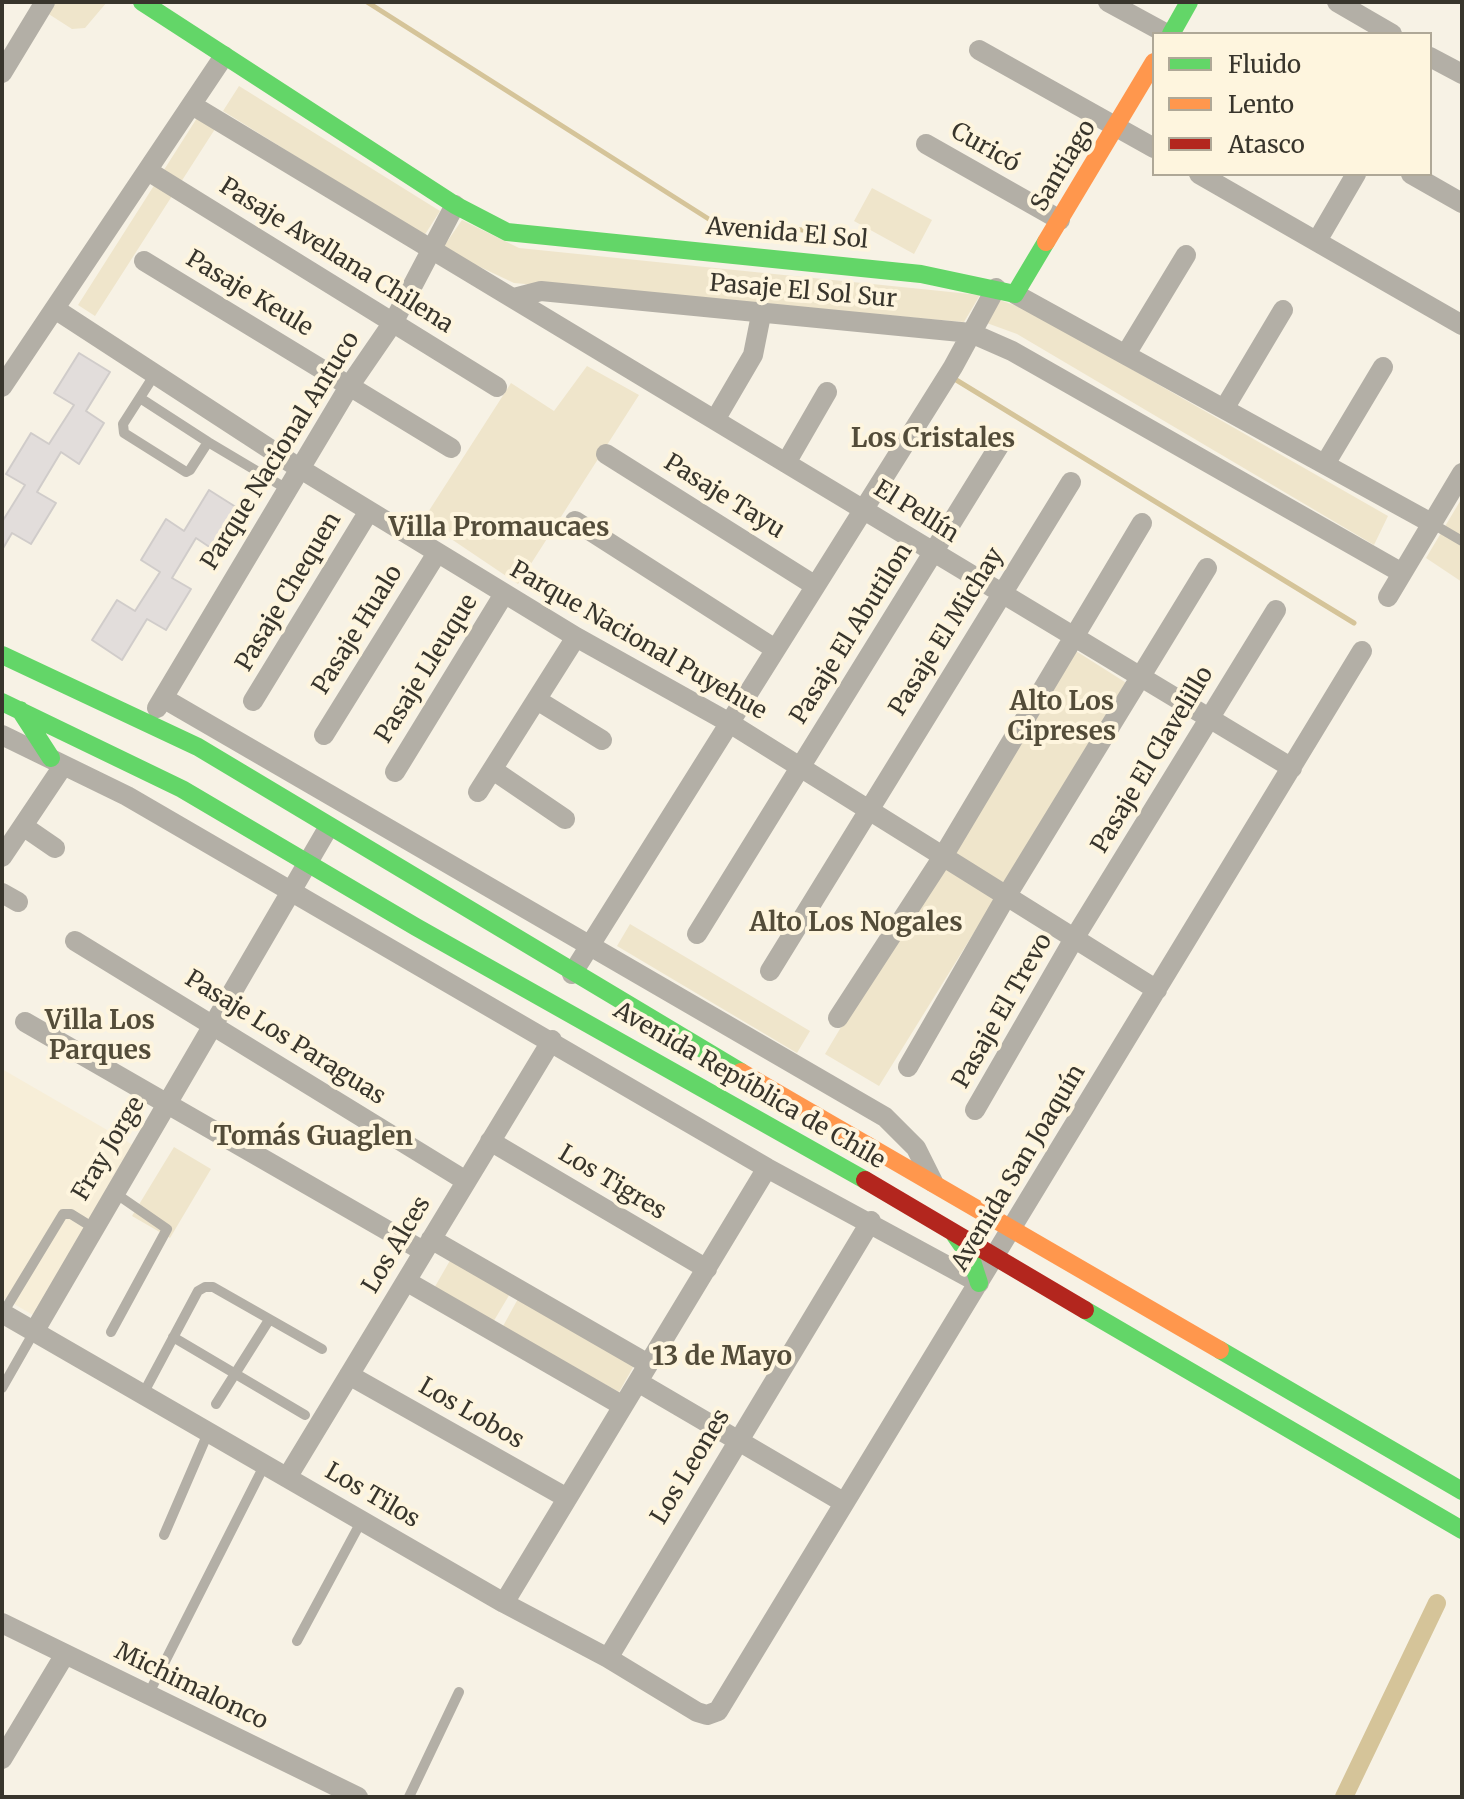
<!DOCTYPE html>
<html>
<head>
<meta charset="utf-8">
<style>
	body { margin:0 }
	#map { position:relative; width:1464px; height:1799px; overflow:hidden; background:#f7f2e5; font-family:Merriweather,serif }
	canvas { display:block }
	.frame { position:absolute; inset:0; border:4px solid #38352c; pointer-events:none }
	.legend { position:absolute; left:1152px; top:32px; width:280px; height:144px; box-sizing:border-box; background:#fef5de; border:2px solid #afa897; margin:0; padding:10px 14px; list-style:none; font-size:24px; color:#38352c }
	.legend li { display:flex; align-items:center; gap:16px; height:40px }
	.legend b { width:40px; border:2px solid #afa897 }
</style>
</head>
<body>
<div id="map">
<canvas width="1464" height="1799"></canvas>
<div class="frame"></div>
<ul class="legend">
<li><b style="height:10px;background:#63d668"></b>Fluido</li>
<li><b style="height:10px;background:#ff974d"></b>Lento</li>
<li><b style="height:10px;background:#b3261e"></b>Atasco</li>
</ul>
</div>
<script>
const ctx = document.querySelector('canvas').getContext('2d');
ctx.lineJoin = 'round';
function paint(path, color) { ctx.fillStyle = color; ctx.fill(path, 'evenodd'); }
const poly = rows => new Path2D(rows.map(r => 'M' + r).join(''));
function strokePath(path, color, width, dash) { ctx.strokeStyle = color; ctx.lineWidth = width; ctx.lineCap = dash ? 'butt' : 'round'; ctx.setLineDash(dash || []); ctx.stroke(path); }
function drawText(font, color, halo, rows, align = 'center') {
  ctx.font = font + ' Merriweather,serif'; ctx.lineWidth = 8; ctx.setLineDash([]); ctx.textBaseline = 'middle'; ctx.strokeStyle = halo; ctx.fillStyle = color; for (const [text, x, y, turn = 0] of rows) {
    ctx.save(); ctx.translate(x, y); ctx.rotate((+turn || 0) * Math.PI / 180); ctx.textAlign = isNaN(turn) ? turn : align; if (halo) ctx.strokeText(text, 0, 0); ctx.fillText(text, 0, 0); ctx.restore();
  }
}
const built = poly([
	[2,1069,133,1145,33,1315,2,1297]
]);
const green = poly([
	[30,2,107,2,85,28,72,29],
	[239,86,440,211,424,236,223,111],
	[197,118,215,129,95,316,78,305],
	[872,188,932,220,914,254,854,221],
	[462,220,519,248,980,295,964,322,514,283,442,249],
	[997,299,1030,311,1388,516,1374,545,1017,334,984,322],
	[587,366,639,395,518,584,423,520,511,383,554,411],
	[1462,498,1462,582,1426,558],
	[1068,646,1128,684,879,1086,825,1054],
	[630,924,810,1031,797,1053,617,946],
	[174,1147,211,1169,170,1238,132,1216],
	[452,1257,511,1292,492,1324,433,1290],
	[519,1297,636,1362,619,1392,502,1328]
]);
const stream = poly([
	[367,2,715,223,815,231],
	[953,378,1354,623]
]);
const canal = poly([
	[1344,1797,1437,1603]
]);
const building = poly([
	[79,353,110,372,86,411,104,423,79,464,61,452,37,492,56,503,31,544,12,533,2,550,2,522,25,485,6,474,31,433,49,444,74,405,54,393,79,353],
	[209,490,239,509,214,550,196,538,172,578,191,589,166,630,147,619,122,660,92,640,117,600,135,611,160,572,141,560,166,519,184,531,209,490]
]);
const lane = poly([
	[155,374,123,424,124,433,186,472,190,470,208,442,287,489],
	[140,398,208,442],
	[1433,524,1462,541],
	[3,1313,63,1214,71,1214,92,1227],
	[111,1332,167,1229,115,1193],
	[173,1337,305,1415],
	[2,1388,34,1332],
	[143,1394,198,1291,205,1287,213,1287,322,1349],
	[216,1404,269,1320],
	[164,1535,208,1433],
	[297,1641,362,1520],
	[148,1695,265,1464],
	[409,1797,459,1692]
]);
const street = poly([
	[1108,2,1167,34],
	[1337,2,1392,34],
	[979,50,1154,148],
	[1430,57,1462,74],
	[2,73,45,2],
	[192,105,1292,768],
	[926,144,1060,220],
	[148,171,497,387],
	[1199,174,1462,325],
	[1411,174,1462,203],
	[1317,241,1356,174],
	[144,261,451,448],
	[1015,294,1433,524],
	[514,298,541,291,971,333,1012,351,1402,573],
	[55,309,299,468,576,637,728,722,1157,990],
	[1126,354,1186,255],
	[2,387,224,56],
	[1224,409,1283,310],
	[715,420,753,355,761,315],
	[606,454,814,585],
	[786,463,827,392],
	[1325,464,1383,367],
	[575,521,775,649],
	[1388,597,1462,473],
	[163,698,885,1117,916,1148,933,1182],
	[537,700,602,740],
	[253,701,369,511],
	[157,708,350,385,394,321,455,205],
	[2,735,127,796,767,1168,979,1283],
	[324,735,437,553],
	[493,770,565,819],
	[395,772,504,594],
	[478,792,576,637],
	[23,826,55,848],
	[2,857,63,766],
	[2,893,18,902],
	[697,934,999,446],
	[75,941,466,1181],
	[770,971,1071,482],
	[572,974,953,367,996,288],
	[838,1018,942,858,1142,523],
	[25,1022,423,1251],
	[908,1067,1007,895,1207,568],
	[975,1110,1075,937,1276,610],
	[490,1141,707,1269],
	[431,1239,648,1364],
	[406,1281,623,1406],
	[2,1313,504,1603,608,1658,697,1712,707,1715,718,1711,1362,651],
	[34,1332,328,828],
	[349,1375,567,1498],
	[638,1382,843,1502],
	[288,1476,552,1040],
	[504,1603,767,1168],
	[2,1623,358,1797],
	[608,1658,871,1221],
	[2,1759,64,1656]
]);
const fast = poly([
	[142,2,455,205,507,232,921,274,1015,294,1046,242],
	[1171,34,1189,2],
	[2,655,198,747,741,1072],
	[2,702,182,789,416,927,865,1180],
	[20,710,51,758],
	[955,1235,971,1258,979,1283],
	[1085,1310,1462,1530],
	[1220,1350,1462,1491]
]);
const slow = poly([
	[1046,242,1154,62],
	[741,1072,1220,1350]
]);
const jam = poly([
	[865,1180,1085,1310]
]);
const streetNames = [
	["Curicó",985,148,30],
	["Santiago",1064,166,-59],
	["Avenida El Sol",787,234,5],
	["Pasaje Avellana Chilena",336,256,32],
	["Pasaje El Sol Sur",803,292,5],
	["Pasaje Keule",249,294,31],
	["Parque Nacional Antuco",281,451,-58],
	["Pasaje Tayu",724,497,32],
	["El Pellín",916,512,32],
	["Pasaje Chequen",289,592,-59],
	["Pasaje Hualo",358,630,-58],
	["Pasaje El Michay",947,632,-58],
	["Pasaje El Abutilon",852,634,-58],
	["Parque Nacional Puyehue",638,641,30],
	["Pasaje Lleuque",427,669,-58],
	["Pasaje El Clavelillo",1153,760,-59],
	["Pasaje El Trevo",1003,1011,-60],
	["Pasaje Los Paraguas",285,1038,32],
	["Avenida República de Chile",749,1086,30],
	["Fray Jorge",109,1149,-59],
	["Avenida San Joaquín",1019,1168,-59],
	["Los Tigres",612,1183,31],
	["Los Alces",397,1245,-59],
	["Los Lobos",471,1414,30],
	["Los Leones",691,1467,-59],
	["Los Tilos",372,1496,30],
	["Michimalonco",191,1687,26]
];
const neighbourhoodNames = [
	["Los Cristales",933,440],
	["Villa Promaucaes",499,529],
	["Alto Los",1062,703],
	["Cipreses",1062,733],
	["Alto Los Nogales",856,924],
	["Villa Los",100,1022],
	["Parques",100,1052],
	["Tomás Guaglen",313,1138],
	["13 de Mayo",722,1358]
];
paint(built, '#f7eed8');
paint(green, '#efe5cb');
strokePath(stream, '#d5c499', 5);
strokePath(canal, '#d5c499', 18);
paint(building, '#e2dddb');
strokePath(building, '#d0ccca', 2);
strokePath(lane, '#b3afa6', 10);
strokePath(street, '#b3afa6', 20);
strokePath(fast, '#63d668', 18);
strokePath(slow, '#ff974d', 18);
strokePath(jam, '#b3261e', 18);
drawText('24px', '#38352c', '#fef5de', streetNames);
drawText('bold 26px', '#534c39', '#fef5de', neighbourhoodNames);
</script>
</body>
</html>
